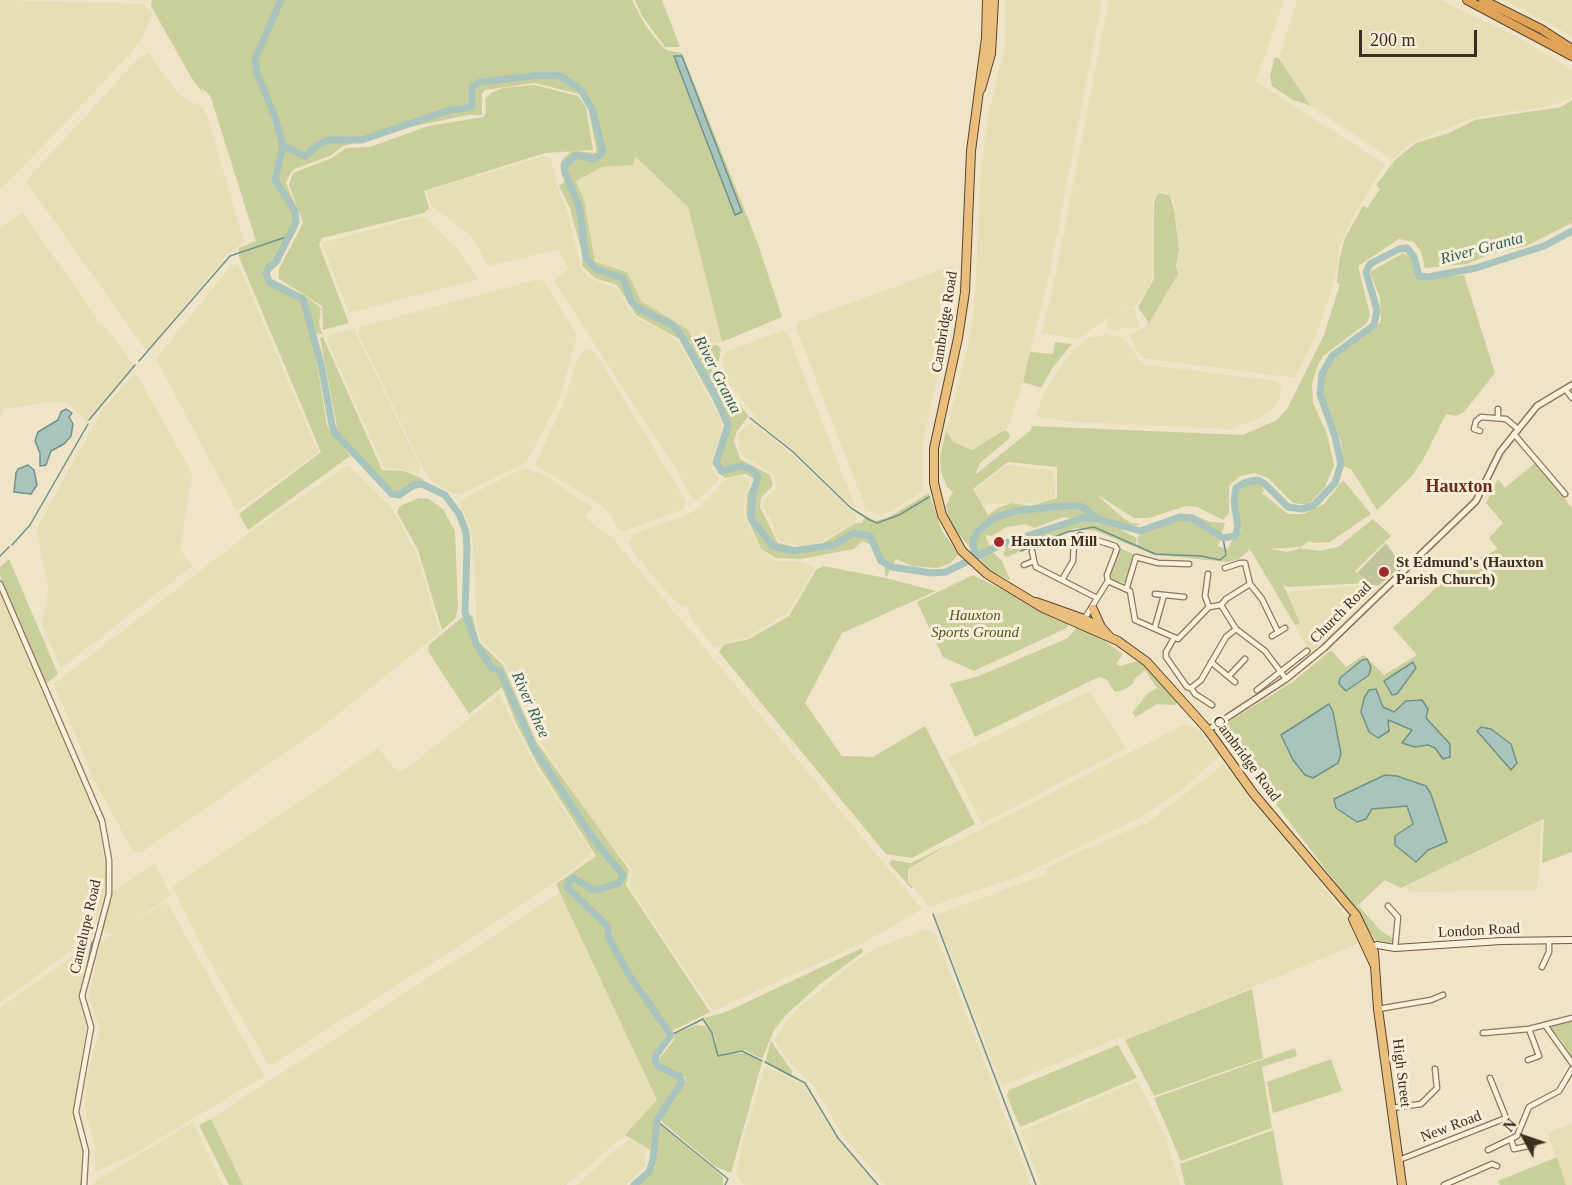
<!DOCTYPE html>
<html>
<head>
<meta charset="utf-8">
<style>
	body { margin:0 }
	#map { position:relative; width:1572px; height:1185px; overflow:hidden; background:#f0e4c8; font-family:Georgia,serif }
	canvas { display:block }
	.north { position:absolute; left:1494px; top:1107px; width:60px; height:60px; -webkit-text-stroke:4px #f7eed8; paint-order:stroke; rotate:310deg; font-size:16px; font-weight:700; line-height:24px; text-align:center; color:#3d2e20 }
	.north::after { content:''; display:block; margin:auto; width:21px; height:27px; background:#3d2e20; clip-path:polygon(50% 0,100% 100%,50% 72%,0 100%) }
	.scale { position:absolute; left:1359px; top:30px; width:118px; height:27px; box-sizing:border-box; border:3px solid #3d2e20; border-top:0; padding-left:8px; font-size:18px; line-height:21px; white-space:nowrap; color:#3d2e20; -webkit-text-stroke:4px #f7eed8; paint-order:stroke }
</style>
</head>
<body>
<div id="map">
<canvas width="1572" height="1185"></canvas>
<div class="north">N</div>
<div class="scale">200 m</div>
</div>
<script>
const ctx = document.querySelector('canvas').getContext('2d');
ctx.lineJoin = 'round';
function paint(path, color) { ctx.fillStyle = color; ctx.fill(path, 'evenodd'); }
const poly = rows => new Path2D(rows.map(r => 'M' + r).join(''));
function strokePath(path, color, width, dash) { ctx.strokeStyle = color; ctx.lineWidth = width; ctx.lineCap = dash ? 'butt' : 'round'; ctx.setLineDash(dash || []); ctx.stroke(path); }
function drawText(font, color, halo, rows, align = 'center') {
  ctx.font = font + ' Georgia,serif'; ctx.lineWidth = 6; ctx.setLineDash([]); ctx.textBaseline = 'middle'; ctx.strokeStyle = halo; ctx.fillStyle = color; for (const [text, x, y, turn = 0] of rows) {
    ctx.save(); ctx.translate(x, y); ctx.rotate((+turn || 0) * Math.PI / 180); ctx.textAlign = isNaN(turn) ? turn : align; if (halo) ctx.strokeText(text, 0, 0); ctx.fillText(text, 0, 0); ctx.restore();
  }
}
const farmland = poly([
	[0,0,142,4,152,14,141,40,128,56,0,191],
	[1005,0,1102,0,1048,280,1023,382,1008,426,990,441,972,450,953,442,946,431,969,342,975,302,980,182,988,116,1005,47],
	[1109,0,1284,0,1256,81,1385,165,1355,213,1340,244,1335,279,1316,336,1295,378,1144,358,1137,351,1129,335,1144,328,1176,273,1179,247,1174,200,1165,191,1155,194,1153,200,1154,270,1150,284,1136,306,1113,314,1134,308,1139,327,1109,330,1106,321,1111,315,1078,339,1042,333,1054,283],
	[1297,0,1440,0,1516,36,1572,70,1572,97,1551,106,1472,118,1407,145,1392,160,1311,106,1279,59],
	[1505,0,1572,0,1572,37,1556,27],
	[148,53,178,93,188,101,201,105,207,115,244,242,227,255,148,350,145,349,26,181,135,62],
	[544,156,551,159,557,187,568,213,581,268,589,278,618,289,629,310,637,318,669,334,680,345,720,418,722,429,711,467,719,480,698,500,693,501,679,474,555,283,555,278,564,273,568,268,558,249,488,266,472,237,431,205,426,191],
	[636,157,688,207,722,342,698,346,687,329,641,301,627,272,595,262,584,200,576,181,602,167,629,164],
	[22,212,98,319,96,321,103,324,134,365,88,423,66,401,58,386,67,403,42,403,4,409,0,418,0,228],
	[423,216,455,246,478,279,349,313,322,243],
	[238,264,318,452,237,511,156,359,231,265],
	[952,266,956,271,951,315,923,441,923,491,890,512,878,515,866,509,796,328,798,322],
	[539,279,544,282,577,335,559,401,526,463,461,494,454,494,435,484,426,474,358,333,360,327],
	[354,329,421,469,418,472,385,469,327,340,330,335],
	[784,330,787,332,856,509,792,449,765,428,727,382,722,359,727,351],
	[1107,334,1124,338,1142,364,1276,381,1281,385,1280,398,1271,411,1260,418,1231,429,1078,422,1035,417,1044,392,1071,352,1088,338],
	[589,349,597,355,687,503,683,509,625,531,618,529,610,514,597,502,537,466,536,463,562,407,577,361,583,351],
	[136,373,192,473,180,550,192,566,61,668,41,623,47,603,48,587,36,529,102,410],
	[752,423,791,453,857,516,856,522,821,542,800,546,780,542,775,534,772,521,763,508,764,500,777,487,773,474,742,455,738,442,739,433],
	[348,465,390,505,416,553,440,632,322,727,142,852,133,852,93,778,54,684,257,527],
	[1007,465,1054,471,1055,497,1039,503,982,504,974,490],
	[524,468,546,476,593,508,585,516,587,519,611,537,626,554,922,909,867,941,715,1010,710,1007,630,888,632,870,597,827,539,740,505,664,481,640,477,627,473,545,470,525,460,505,461,500],
	[740,476,747,477,750,486,745,494,744,515,760,550,776,561,803,562,815,568,789,612,748,637,714,647,691,618,687,606,678,605,633,552,629,543,633,534,685,516,699,508,727,479],
	[1363,586,1371,586,1376,590,1310,654,1295,625,1300,623,1287,595,1293,591],
	[0,592,96,810,106,873,105,893,92,935,0,1003],
	[1090,691,1126,748,982,824,948,758],
	[499,695,536,767,591,851,588,857,563,877,473,937,269,1066,205,953,172,887,378,748,397,771,403,771],
	[1185,724,1196,728,1220,756,1180,791,1141,817,1025,874,929,907,909,882,908,869,920,861],
	[1224,764,1330,895,1348,919,1359,943,1125,1040,1123,1036,1002,1086,935,915,1047,874,1045,869,1066,858,1148,822],
	[1542,821,1537,890,1412,892,1404,887],
	[155,863,171,896,133,922,167,902,264,1076,139,1151,95,1172,95,1147,85,1111,87,1077,100,1029,89,996,100,943,113,935,99,930,109,894],
	[561,892,657,1100,625,1135,566,1185,243,1185,211,1119],
	[926,929,936,935,1031,1185,886,1185,842,1135,815,1087,787,1060,775,1040,786,1022,801,1006,852,964,874,949],
	[88,945,79,996,87,1025,73,1112,84,1151,82,1185,0,1185,0,1008],
	[765,1066,803,1084,835,1136,877,1185,745,1185,736,1176,741,1147],
	[1138,1081,1165,1136,1180,1185,1041,1185,1021,1131],
	[193,1122,223,1185,94,1185,94,1182],
	[1572,1124,1572,1185,1566,1185,1548,1133],
	[629,1139,645,1149,644,1167,626,1185,576,1185]
]);
const green = poly([
	[152,0,632,0,645,25,660,44,666,50,682,53,757,241,782,317,722,342,688,207,636,157,632,165,602,167,576,181,584,200,595,262,627,272,641,301,687,329,698,346,718,345,721,350,718,363,726,389,749,416,737,431,734,441,740,459,770,475,773,485,761,498,760,507,778,543,800,548,821,544,856,523,862,523,865,516,876,521,889,517,929,493,942,531,958,554,951,563,938,568,912,566,896,559,886,578,936,591,842,633,805,703,842,756,873,757,925,726,975,824,912,858,886,854,719,652,723,645,749,639,789,616,816,570,823,566,886,578,884,566,872,545,862,541,854,549,801,559,776,558,761,549,746,515,747,494,755,480,746,474,725,478,717,472,716,460,725,423,679,339,636,315,617,285,595,278,582,266,583,257,570,208,559,186,566,180,562,160,572,151,597,153,588,107,579,94,535,83,485,90,482,94,482,115,468,115,405,128,343,146,330,156,294,169,290,174,286,183,298,211,297,229,276,267,269,273,272,279,308,298,321,308,319,323,322,334,314,333,314,344,327,426,350,456,248,530,239,514,321,452,239,257,239,248,256,241,210,95,201,88,204,95,191,77,151,6],
	[635,0,662,0,680,47,665,47,642,16],
	[1275,57,1279,59,1311,106,1293,100,1272,86,1270,75],
	[534,85,578,96,586,107,593,150,545,153,424,191,429,208,424,213,322,238,319,245,349,323,323,330,322,306,279,279,279,269,303,223,289,185,293,173,332,158,346,148,370,147,428,126,483,117,486,113,485,99,491,93,503,88],
	[1572,100,1572,223,1526,246,1493,253,1467,264,1425,268,1421,252,1414,242,1399,239,1358,266,1370,315,1367,323,1323,356,1317,367,1312,384,1313,403,1327,434,1334,465,1325,487,1308,505,1293,503,1268,478,1254,473,1240,476,1229,486,1229,513,1223,520,1197,507,1186,506,1149,518,1134,518,1096,494,1123,518,1131,523,1142,524,1121,530,1137,538,1135,547,1096,531,1076,528,1007,557,1003,555,1009,539,1021,539,1029,532,1051,529,1067,524,1072,519,1064,517,1034,528,1026,524,1007,527,992,536,985,535,992,551,1002,561,1010,580,990,571,950,524,946,505,953,492,947,487,941,472,940,457,946,431,953,442,972,450,1005,430,1009,433,1010,438,980,463,975,475,1031,430,1032,426,1243,435,1277,420,1287,409,1324,335,1340,284,1337,283,1339,261,1345,238,1363,206,1367,208,1380,189,1376,185,1395,160,1416,143,1449,133,1475,120,1561,107],
	[1008,462,1057,467,1057,498,1031,506,1012,503,998,508,988,515,973,489],
	[1162,193,1170,196,1174,209,1179,249,1176,266,1178,274,1149,323,1138,307,1154,279,1154,203,1157,194],
	[1403,253,1410,257,1418,279,1464,275,1495,373,1464,412,1456,416,1446,414,1424,458,1411,477,1377,510,1351,469,1344,467,1341,442,1323,393,1324,378,1330,362,1381,322,1380,298,1370,272],
	[323,337,382,470,404,471,423,479,421,482,415,482,401,493,394,493,338,432,320,338],
	[1055,342,1072,344,1053,367,1041,388,1023,382,1030,352,1053,354],
	[1536,462,1572,508,1572,852,1542,863,1544,819,1401,888,1385,880,1355,908,1218,728,1294,681,1331,650,1346,667,1364,655,1384,675,1417,655,1393,628,1454,571,1498,549,1489,538,1503,523,1486,503,1498,479,1505,488],
	[1343,480,1371,514,1330,542,1314,543,1309,541,1301,547,1269,549,1288,552,1300,548,1320,551,1338,547,1373,519,1391,536,1355,571,1368,583,1287,587,1283,584,1300,623,1295,625,1250,549,1239,559,1228,562,1155,555,1137,548,1138,537,1142,531,1186,518,1192,514,1210,522,1225,523,1218,546,1228,549,1232,540,1242,530,1236,505,1237,491,1249,483,1262,485,1264,491,1262,493,1288,514,1304,514,1324,504],
	[419,498,429,499,443,509,455,531,458,608,455,619,442,630,418,550,397,512,400,506],
	[1120,548,1135,555,1126,583,1111,580,1109,577],
	[9,559,58,674,44,686,0,575,0,567],
	[973,575,1069,623,1067,628,974,671,943,657,917,602],
	[472,615,479,642,503,665,536,741,629,870,626,885,710,1012,668,1033,653,1053,654,1064,666,1074,676,1078,679,1083,655,1122,650,1150,625,1135,657,1100,556,884,596,856,538,765,516,723,502,687,469,714,428,651,429,645,461,618],
	[1077,627,1103,640,1123,654,1116,664,1120,666,1137,661,1145,666,1177,700,1176,705,1157,704,1136,717,1132,713,1148,693,1157,688,1145,670,1134,679,1133,684,1123,690,1115,692,1106,679,1099,677,975,737,950,684,979,676,1068,638],
	[951,843,908,869,908,882,913,887,911,888,889,863,892,860,911,863],
	[1359,906,1381,931,1394,939,1394,943,1383,944,1376,941,1354,909],
	[862,948,863,952,820,984,786,1015,774,1030,762,1059,745,1050,734,1054,745,1053,762,1062,731,1173,716,1167,664,1124,660,1118,686,1081,685,1077,661,1065,658,1060,674,1040,675,1034,696,1025,705,1026,713,1035,717,1053,715,1036,704,1018,726,1012],
	[1252,989,1263,1058,1154,1096,1125,1040],
	[1572,1020,1572,1060,1562,1041,1550,1028,1552,1024],
	[771,1041,792,1071,791,1077,765,1063],
	[1118,1045,1137,1078,1020,1127,1007,1096,1009,1090],
	[1295,1048,1297,1056,1262,1067,1272,1128,1181,1161,1154,1098],
	[1331,1059,1342,1091,1273,1113,1267,1082],
	[211,1119,242,1183,243,1185,229,1185,199,1125],
	[659,1123,723,1177,723,1185,638,1185,655,1168],
	[1273,1130,1283,1185,1185,1185,1180,1164],
	[1557,1157,1566,1185,1500,1185,1498,1181]
]);
const cemetery = poly([
	[1386,543,1402,566,1379,585,1373,586,1357,573]
]);
const water = poly([
	[674,56,682,56,742,212,735,215,674,56],
	[66,409,72,413,69,417,73,424,71,436,64,444,51,451,46,465,40,466,40,453,35,441,38,432,58,420,61,412,66,409],
	[28,465,34,470,37,485,31,494,14,492,16,473,18,469,28,465],
	[1367,659,1371,667,1369,675,1346,691,1339,684,1340,678,1362,660,1367,659],
	[1413,662,1416,668,1397,694,1392,695,1384,681,1413,662],
	[1376,689,1383,707,1394,712,1406,701,1422,700,1428,709,1426,718,1450,744,1450,757,1443,759,1435,748,1428,745,1415,747,1402,743,1412,730,1388,720,1389,731,1378,738,1369,732,1361,712,1364,698,1369,690,1376,689],
	[1329,704,1333,712,1341,754,1338,763,1313,778,1305,775,1293,760,1281,735,1329,704],
	[1481,727,1491,729,1511,744,1517,763,1511,770,1477,731,1481,727],
	[1385,775,1397,776,1426,786,1431,794,1447,842,1428,850,1416,862,1395,845,1395,836,1413,824,1407,806,1372,809,1366,819,1357,822,1336,808,1334,799,1385,775]
]);
const stream = poly([
	[139,361,230,256,289,236],
	[750,418,792,451,851,508,870,520,877,523,899,515,929,497],
	[89,420,135,365],
	[12,545,30,525,88,424],
	[1021,551,1067,532,1094,527,1155,554,1201,556,1220,560,1226,555,1223,538],
	[0,556,9,547],
	[933,914,1036,1185],
	[85,977,92,942],
	[671,1035,703,1019,712,1033,718,1056,742,1051,762,1061],
	[765,1062,805,1083,838,1138,878,1185],
	[74,1109,85,1049],
	[74,1114,81,1141],
	[657,1121,728,1179,725,1185],
	[81,1185,82,1179]
]);
const river = poly([
	[281,0,255,59,257,73,275,117,283,146,275,180,295,211,296,222,276,262,269,267,266,273,269,282,303,299,321,364,332,425,335,433,392,494,399,495,414,485,422,484,445,495,459,514,466,532,467,550,465,612,476,644,492,668,500,671,534,748,592,837,623,875,619,883,603,888,593,890,574,878,569,881,567,887,608,927,608,936,629,975,671,1035,656,1055,655,1061,658,1066,680,1077,682,1082,657,1120,653,1160,649,1172,634,1185],
	[283,146,305,156,318,145,329,140,362,140,450,110,467,108,472,106,472,87,480,82,542,75,560,76,571,83,581,90,592,109,603,152,594,159,577,155,564,165,565,173,579,206,586,258,596,269,623,278,631,301,639,309,671,324,680,333,714,393,728,425,716,463,722,471,741,466,751,469,758,477,753,493,751,519,773,546,792,551,834,545,854,533,870,536,881,561,892,567,932,573,946,572,1002,544,1083,518,1098,519,1140,531,1180,517,1192,518,1223,538,1235,536,1238,527,1234,501,1236,488,1246,482,1258,480,1265,484,1288,507,1302,509,1313,506,1335,483,1341,464,1335,436,1320,394,1322,374,1332,356,1374,325,1377,310,1366,272,1370,264,1399,249,1407,248,1414,257,1419,276,1428,277,1476,268,1544,246,1572,231],
	[978,556,974,551,973,540,978,531,996,517,1016,511,1072,505,1083,507,1098,519]
]);
const minor = poly([
	[1566,390,1572,398],
	[1498,418,1498,409],
	[1480,431,1474,429,1476,421,1481,417,1506,419,1518,429],
	[1514,434,1565,494],
	[1050,545,1074,541],
	[1032,551,1034,561],
	[1024,565,1034,561,1036,567,1097,598],
	[1225,568,1240,563,1245,563,1250,584,1262,599,1278,632],
	[1208,574,1205,596,1209,607],
	[1062,580,1073,561,1074,541,1080,535,1115,546,1117,549,1107,575,1108,581],
	[0,584,102,821,109,860,109,894,82,996,91,1027,76,1112,86,1151,84,1185],
	[1127,587,1136,557,1158,563,1189,564],
	[1155,594,1184,597],
	[1221,605,1236,629,1265,651,1286,679],
	[1221,605,1226,599,1250,584],
	[1083,621,1108,581,1130,591,1135,620,1178,639,1209,607,1221,605],
	[1155,627,1164,595],
	[1272,636,1285,628],
	[1174,638,1166,652,1166,657,1187,687,1191,688,1201,680,1226,637,1236,629],
	[1211,662,1235,682],
	[1229,676,1245,659],
	[1191,688,1195,694,1212,705],
	[1257,690,1307,651],
	[1388,906,1398,917,1395,948],
	[1542,967,1549,952,1549,940],
	[1378,1009,1431,1000,1443,995],
	[1545,1025,1572,1063],
	[1483,1033,1529,1029,1572,1018],
	[1528,1060,1539,1056,1529,1029],
	[1392,1108,1421,1104,1437,1088,1435,1069],
	[1511,1139,1514,1149,1533,1145],
	[1488,1150,1517,1136,1529,1107,1559,1091,1572,1069],
	[1399,1160,1506,1118,1490,1078],
	[1444,1185,1492,1164,1497,1166]
]);
const tertiary = poly([
	[1208,730,1286,679,1324,648,1476,501,1500,452,1537,406,1572,385]
]);
const secondary = poly([
	[1370,949,1377,945,1395,948,1501,941,1572,940]
]);
const trunk = poly([
	[987,0,986,38,971,151,965,292,958,338,934,448,934,483,942,515,962,551,987,574,1043,608,1118,641,1147,662,1208,730,1253,793,1356,915,1374,952,1378,1009,1402,1185],
	[981,89,991,54,994,0],
	[1036,602,1084,619,1101,627,1109,636],
	[1093,609,1101,627],
	[1353,919,1374,964]
]);
const motorway = poly([
	[1467,0,1572,56],
	[1483,0,1541,29,1572,49]
]);
const markers = [
	[999,542,6,"#9e2a2b"],
	[1384,572,6,"#9e2a2b"]
];
const streetNames = [
	["Cambridge Road",945,322,-81],
	["Church Road",1341,613,-45],
	["Cambridge Road",1246,759,53],
	["Cantelupe Road",86,927,-77],
	["London Road",1479,931,-3],
	["High Street",1401,1073,83],
	["New Road",1451,1127,-21]
];
const poiNames = [
	["Hauxton Mill",1011,542],
	["St Edmund's (Hauxton",1396,563],
	["Parish Church)",1396,580]
];
const parkNames = [
	["Hauxton",975,616],
	["Sports Ground",975,633]
];
const waterNames = [
	["River Granta",1482,249,-15],
	["River Granta",717,375,63],
	["River Rhee",530,705,66]
];
const quarterNames = [
	["Hauxton",1459,487]
];
paint(farmland, '#e6deb5');
paint(green, '#c9cf9b');
paint(cemetery, '#bfc49a');
paint(water, '#a9c4bc');
strokePath(water, '#6f938a', 1.5);
strokePath(stream, '#6f938a', 1.5);
strokePath(river, '#a9c4bc', 7);
strokePath(minor, '#8d765c', 7);
strokePath(tertiary, '#8d765c', 8);
strokePath(secondary, '#6f573f', 8);
strokePath(trunk, '#5b4430', 10);
strokePath(motorway, '#5b4430', 10);
strokePath(minor, '#faf1dc', 4.5);
strokePath(tertiary, '#faf1dc', 5);
strokePath(secondary, '#faf1dc', 6);
strokePath(trunk, '#eabe7c', 8);
strokePath(motorway, '#e0a458', 8);
for (const [x, y, r, color] of markers) { const dot = new Path2D(); dot.arc(x, y, r, 0, 2 * Math.PI); ctx.fillStyle = color; ctx.fill(dot); strokePath(dot, '#f7eed8', 2); }
drawText('15px', '#3d2e20', '#f7eed8', streetNames);
drawText('bold 15px', '#3d2e20', '#f7eed8', poiNames, 'left');
drawText('italic 15px', '#4d5a26', '#f7eed8', parkNames);
drawText('italic 16px', '#2f5d5a', '#f7eed8', waterNames);
drawText('bold 18px', '#6b2e1e', '#f7eed8', quarterNames);
</script>
</body>
</html>
